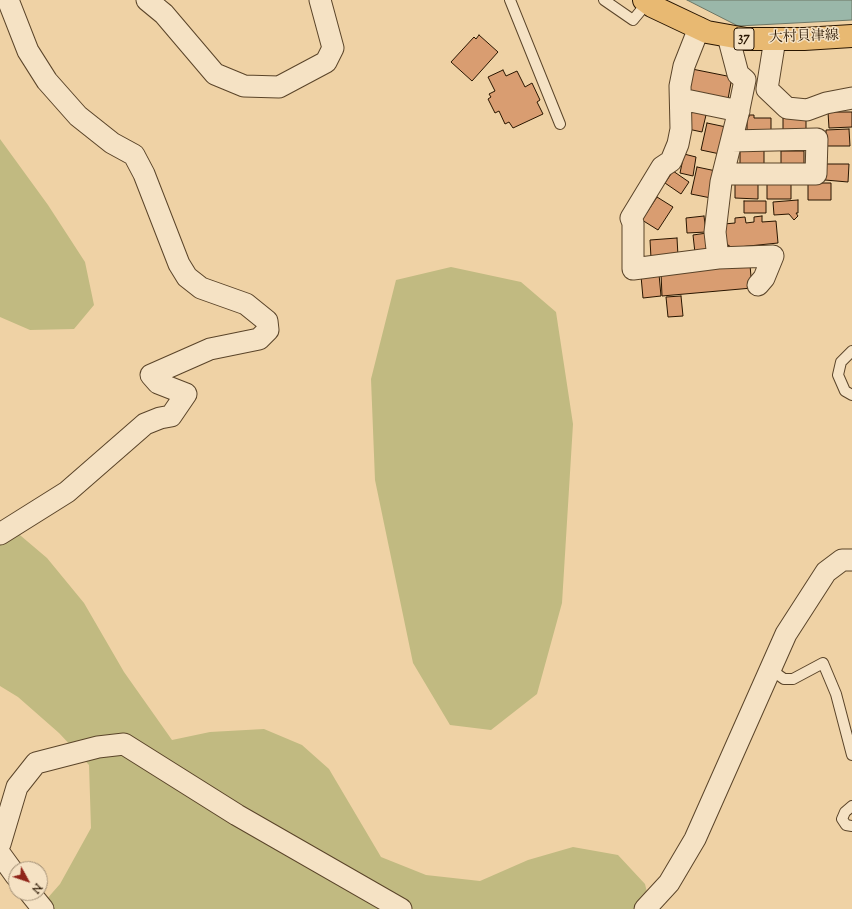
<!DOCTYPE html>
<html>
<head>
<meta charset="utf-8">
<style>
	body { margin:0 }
	#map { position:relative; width:852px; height:909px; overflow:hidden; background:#efd2a5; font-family:"Sorts Mill Goudy",serif }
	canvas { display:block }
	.north { position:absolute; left:8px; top:861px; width:40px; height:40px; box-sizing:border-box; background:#f5e2c4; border:1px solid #a39076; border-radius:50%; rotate:130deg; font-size:11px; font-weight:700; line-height:16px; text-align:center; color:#281500 }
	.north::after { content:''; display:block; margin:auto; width:14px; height:18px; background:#8f2418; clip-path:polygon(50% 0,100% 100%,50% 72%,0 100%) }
</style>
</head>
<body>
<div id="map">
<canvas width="852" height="909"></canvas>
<div class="north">N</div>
</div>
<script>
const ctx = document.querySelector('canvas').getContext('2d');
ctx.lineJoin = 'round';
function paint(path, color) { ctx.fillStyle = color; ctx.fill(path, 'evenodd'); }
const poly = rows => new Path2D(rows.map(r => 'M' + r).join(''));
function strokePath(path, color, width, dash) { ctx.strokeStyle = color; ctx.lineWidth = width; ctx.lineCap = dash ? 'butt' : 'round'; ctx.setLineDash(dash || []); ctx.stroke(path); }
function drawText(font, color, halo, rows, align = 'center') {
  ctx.font = font + ' "Sorts Mill Goudy","Noto Serif JP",serif'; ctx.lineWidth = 3; ctx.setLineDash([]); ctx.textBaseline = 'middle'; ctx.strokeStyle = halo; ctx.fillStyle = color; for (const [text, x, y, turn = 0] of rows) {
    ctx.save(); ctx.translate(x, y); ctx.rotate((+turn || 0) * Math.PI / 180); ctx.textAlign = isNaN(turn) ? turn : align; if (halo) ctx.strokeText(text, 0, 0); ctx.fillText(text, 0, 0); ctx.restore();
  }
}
const green = poly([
	[0,139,48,205,85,262,94,305,74,329,30,330,0,317],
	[451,267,521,282,556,312,573,424,562,603,537,694,491,730,450,725,413,663,375,480,371,379,396,280],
	[0,526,14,530,47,558,84,603,124,672,172,740,210,732,264,729,302,745,329,769,381,857,426,875,480,881,528,860,573,847,618,855,645,884,651,909,38,909,60,884,91,828,89,765,59,733,18,697,0,686]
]);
const water = poly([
	[687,0,852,0,852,20,738,26,687,0]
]);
const building = poly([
	[479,35,498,52,472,81,451,62,474,37,476,39,479,35],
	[692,69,732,77,728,99,687,93,692,69],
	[503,70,506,76,517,71,525,87,532,83,540,100,537,102,543,114,513,128,509,122,505,124,499,111,495,113,488,99,491,97,489,94,495,91,488,77,503,70],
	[692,111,706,115,702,132,688,129,692,111],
	[828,112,852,112,852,127,829,128,828,112],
	[749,115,754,115,754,118,771,118,771,134,747,134,747,118,749,117,749,115],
	[783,118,806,118,806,132,783,133,783,118],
	[707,123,726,127,720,154,701,150,707,123],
	[849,129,850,146,826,146,826,130,849,129],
	[740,150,764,150,764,166,740,166,740,150],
	[781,151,804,151,804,166,781,166,781,151],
	[684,154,696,157,693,176,680,173,684,154],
	[825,164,849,164,848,182,825,180,825,164],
	[697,167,716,171,711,198,691,194,697,167],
	[673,171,689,182,681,194,665,183,673,171],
	[735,181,758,181,758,199,735,198,735,181],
	[767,182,791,182,791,199,767,199,767,182],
	[808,183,831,183,831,200,808,200,808,183],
	[657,197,673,207,658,230,642,220,657,197],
	[798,200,798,213,796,213,798,216,794,220,789,214,774,215,773,202,798,200],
	[744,201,766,201,766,213,744,213,744,201],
	[704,216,706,232,687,233,686,218,704,216],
	[762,216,762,222,776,221,778,243,729,248,729,245,727,246,724,224,735,223,735,218,745,217,746,223,754,222,754,217,762,216],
	[707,233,708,252,695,253,693,235,707,233],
	[677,238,678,256,651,258,650,240,677,238],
	[750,265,752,288,662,296,661,273,750,265],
	[659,274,661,296,643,298,641,276,659,274],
	[681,296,683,316,668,317,666,297,681,296]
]);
const lane = poly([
	[510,0,560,124],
	[604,0,633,20,647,3],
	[852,351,841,362,838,375,845,391,852,395],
	[770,669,784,679,793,679,823,663,836,694,852,755],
	[852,806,845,812,842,819,846,825,852,826]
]);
const street = poly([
	[147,0,164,14,215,74,244,86,279,87,326,62,333,48,320,0],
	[699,28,684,66,680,86,681,129,678,144,671,161,662,167,631,218,633,223,633,269,718,258],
	[728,36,738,74,745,80,738,114,721,182,715,232,718,258,773,256,764,278,758,285],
	[775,39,767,89,787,108,807,110,826,103,852,98],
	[681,99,739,111],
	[724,174,816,174,817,139,732,141],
	[0,534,67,492,145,424,160,418,171,416,186,394,158,383,151,375,210,349,259,339,268,330,267,321,246,304,201,288,187,277,179,264,144,174,134,155,112,143,78,116,47,81,28,51,8,0],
	[0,844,17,787,36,763,98,747,124,744,237,815,401,909],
	[0,854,16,876],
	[30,893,43,909],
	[645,909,669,883,695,839,786,634,826,572,842,560,852,560]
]);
const primary = poly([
	[644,0,652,6,707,32,746,39,804,39,852,36]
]);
const shields = [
	[744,39,20]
];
const shieldNames = [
	["37",744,39]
];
const streetNames = [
	["大村貝津線",804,38,-2]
];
paint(green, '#c1ba81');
paint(water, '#9ab7a9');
strokePath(water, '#6c7665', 1);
paint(building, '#d99d71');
strokePath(building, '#281500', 1);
strokePath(lane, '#5a4429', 12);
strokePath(street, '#5a4429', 23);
strokePath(primary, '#281500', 24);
strokePath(lane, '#f5e2c4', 10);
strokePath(street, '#f5e2c4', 21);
strokePath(primary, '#e8b972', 22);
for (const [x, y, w] of shields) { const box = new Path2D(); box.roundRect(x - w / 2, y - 11, w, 22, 3); ctx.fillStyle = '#f5e2c4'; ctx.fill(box); strokePath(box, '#281500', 1); }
drawText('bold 13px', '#281500', null, shieldNames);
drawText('14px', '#281500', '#f5e2c4', streetNames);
</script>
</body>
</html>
